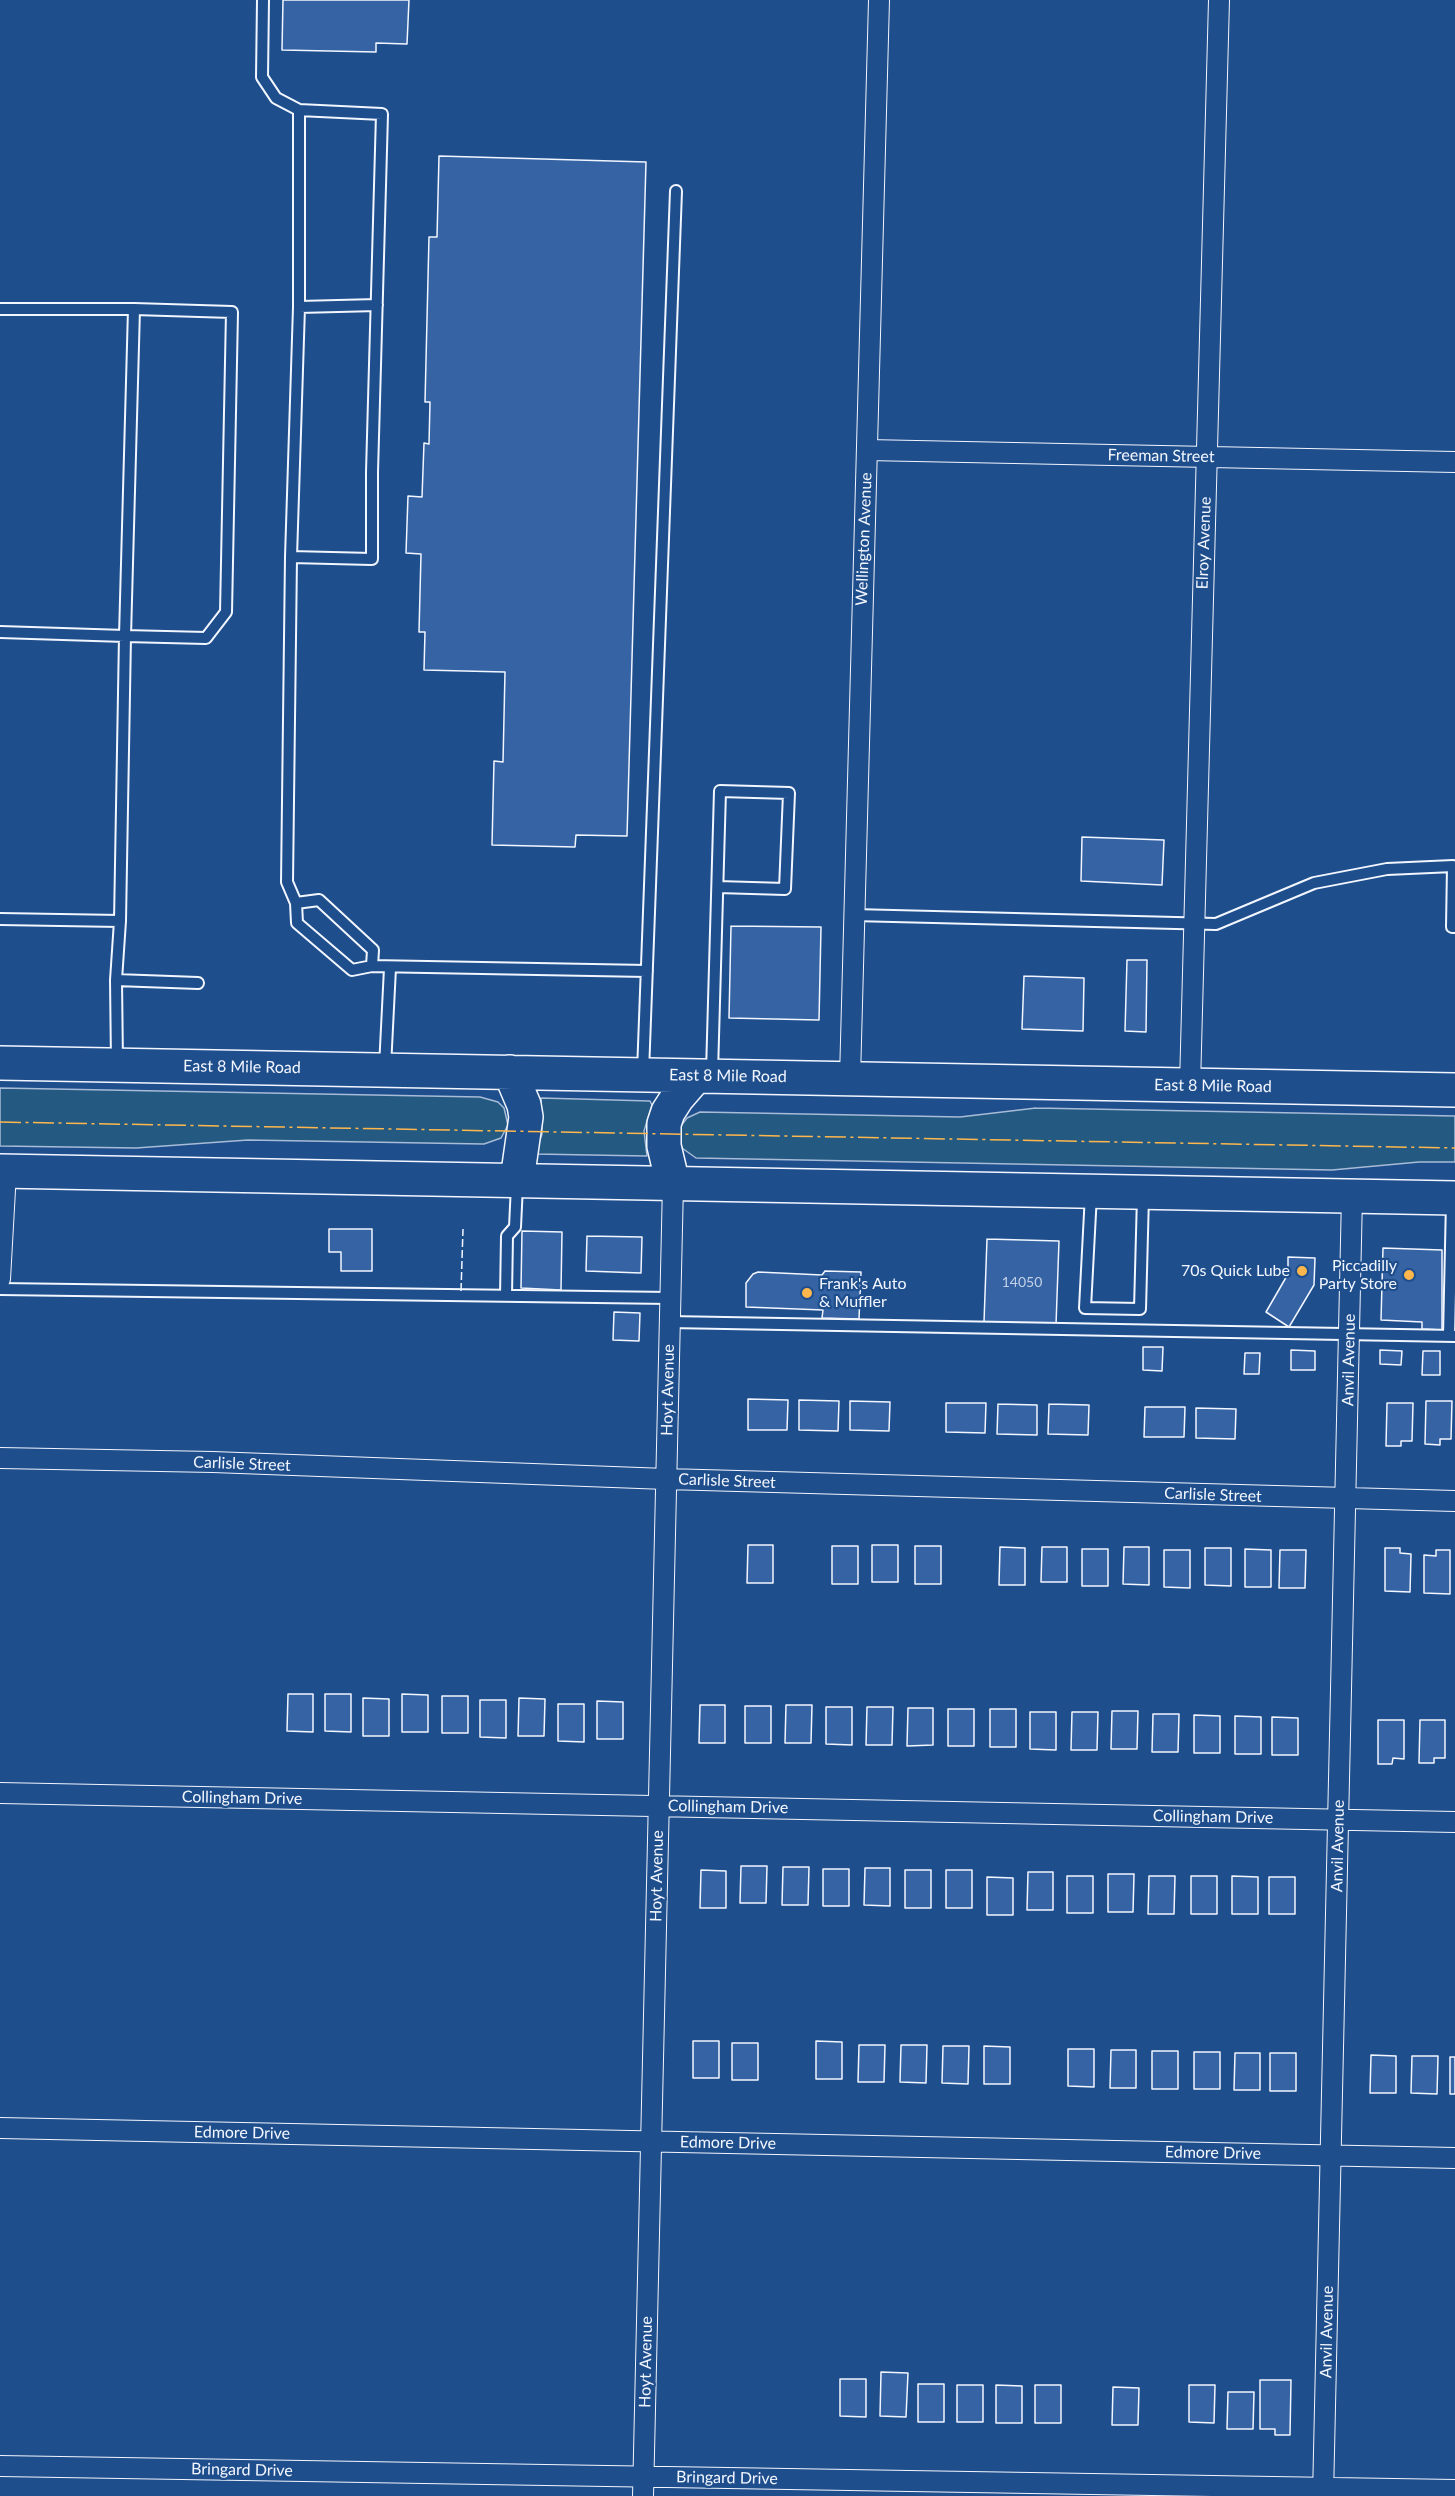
<!DOCTYPE html>
<html>
<head>
<meta charset="utf-8">
<style>
	body { margin:0 }
	canvas { display:block; background:#1f4e8c }
</style>
</head>
<body>
<canvas width="1455" height="2496"></canvas>
<script>
const ctx = document.querySelector('canvas').getContext('2d');
ctx.lineJoin = 'round';
function paint(path, color) { ctx.fillStyle = color; ctx.fill(path, 'evenodd'); }
const poly = rows => new Path2D(rows.map(r => 'M' + r).join(''));
function strokePath(path, color, width, dash) { ctx.strokeStyle = color; ctx.lineWidth = width; ctx.lineCap = dash ? 'butt' : 'round'; ctx.setLineDash(dash || []); ctx.stroke(path); }
function drawText(font, color, halo, rows, align = 'center') {
  ctx.font = font + ' Lato,sans-serif'; ctx.lineWidth = 4.5; ctx.setLineDash([]); ctx.textBaseline = 'middle'; ctx.strokeStyle = halo; ctx.fillStyle = color; for (const [text, x, y, turn = 0] of rows) {
    ctx.save(); ctx.translate(x, y); ctx.rotate((+turn || 0) * Math.PI / 180); ctx.textAlign = isNaN(turn) ? turn : align; if (halo) ctx.strokeText(text, 0, 0); ctx.fillText(text, 0, 0); ctx.restore();
  }
}
const green = poly([
	[0,1088,480,1097,498,1102,504,1108,508,1125,501,1138,484,1144,248,1140,136,1148,0,1146,0,1088],
	[541,1098,650,1101,652,1105,644,1131,647,1156,535,1154,542,1134,541,1098],
	[1036,1108,1455,1116,1455,1162,1419,1162,1332,1170,696,1158,682,1148,679,1138,680,1127,687,1118,700,1112,960,1117,1036,1108]
]);
const building = poly([
	[283,0,409,0,407,44,376,43,376,52,282,50,283,0],
	[439,156,646,162,627,836,576,835,575,847,492,845,494,761,503,762,505,672,424,670,425,632,419,632,421,554,406,553,408,496,422,497,424,443,429,444,430,402,425,402,429,237,437,237,439,156],
	[1082,837,1164,840,1162,885,1081,881,1082,837],
	[731,926,821,927,819,1020,729,1018,731,926],
	[1127,960,1147,960,1146,1032,1125,1031,1127,960],
	[1024,976,1084,978,1083,1031,1022,1029,1024,976],
	[329,1229,372,1229,372,1271,341,1271,341,1252,329,1252,329,1229],
	[522,1231,562,1232,561,1290,521,1288,522,1231],
	[587,1236,642,1237,641,1273,586,1271,587,1236],
	[987,1239,1059,1241,1056,1325,984,1322,987,1239],
	[1383,1248,1442,1250,1442,1330,1422,1329,1422,1322,1381,1320,1383,1248],
	[1288,1257,1315,1258,1314,1285,1289,1327,1266,1312,1288,1274,1288,1257],
	[825,1271,861,1272,859,1319,822,1318,823,1310,746,1307,746,1283,753,1274,758,1272,822,1275,825,1271],
	[614,1312,640,1313,639,1341,613,1340,614,1312],
	[1143,1347,1163,1347,1162,1371,1143,1370,1143,1347],
	[1291,1350,1315,1351,1315,1370,1291,1370,1291,1350],
	[1380,1350,1402,1351,1401,1365,1380,1364,1380,1350],
	[1423,1351,1440,1351,1440,1375,1422,1375,1423,1351],
	[1245,1353,1260,1353,1259,1374,1244,1374,1245,1353],
	[748,1399,788,1400,787,1430,748,1430,748,1399],
	[799,1400,839,1401,838,1431,799,1430,799,1400],
	[850,1401,890,1402,889,1431,850,1430,850,1401],
	[1426,1401,1452,1401,1451,1439,1440,1439,1440,1445,1425,1444,1426,1401],
	[946,1403,986,1403,985,1433,946,1432,946,1403],
	[1387,1403,1413,1403,1412,1441,1401,1441,1401,1446,1386,1446,1387,1403],
	[998,1404,1037,1405,1037,1435,997,1434,998,1404],
	[1049,1404,1089,1405,1088,1435,1048,1434,1049,1404],
	[1145,1407,1185,1407,1184,1437,1144,1437,1145,1407],
	[1196,1408,1236,1409,1235,1439,1196,1438,1196,1408],
	[748,1545,773,1545,773,1583,747,1583,748,1545],
	[872,1545,898,1545,898,1582,872,1582,872,1545],
	[832,1546,858,1546,858,1584,832,1584,832,1546],
	[915,1546,941,1546,941,1584,915,1584,915,1546],
	[1000,1547,1025,1548,1025,1585,999,1585,1000,1547],
	[1042,1547,1067,1547,1067,1582,1041,1582,1042,1547],
	[1124,1547,1149,1547,1149,1585,1123,1584,1124,1547],
	[1205,1548,1231,1548,1231,1586,1205,1585,1205,1548],
	[1385,1548,1400,1548,1400,1553,1411,1554,1410,1592,1385,1591,1385,1548],
	[1082,1549,1108,1549,1108,1586,1082,1586,1082,1549],
	[1245,1549,1271,1550,1271,1587,1245,1587,1245,1549],
	[1164,1550,1190,1550,1190,1588,1164,1587,1164,1550],
	[1280,1550,1306,1550,1305,1588,1279,1588,1280,1550],
	[1436,1550,1450,1550,1450,1594,1424,1593,1424,1555,1436,1556,1436,1550],
	[288,1694,313,1694,313,1732,287,1731,288,1694],
	[325,1694,351,1694,351,1732,325,1731,325,1694],
	[402,1694,428,1695,428,1732,402,1732,402,1694],
	[442,1696,468,1696,468,1733,442,1733,442,1696],
	[363,1698,389,1699,389,1736,363,1736,363,1698],
	[519,1698,545,1699,544,1736,518,1736,519,1698],
	[480,1700,506,1700,506,1738,480,1737,480,1700],
	[597,1701,623,1702,623,1739,597,1739,597,1701],
	[558,1704,584,1704,584,1742,558,1741,558,1704],
	[700,1705,725,1705,725,1743,699,1743,700,1705],
	[786,1705,812,1705,811,1743,785,1743,786,1705],
	[745,1706,771,1706,771,1743,745,1743,745,1706],
	[826,1707,852,1707,852,1745,826,1744,826,1707],
	[867,1707,893,1707,892,1745,866,1745,867,1707],
	[908,1708,933,1708,933,1745,907,1746,908,1708],
	[948,1709,974,1709,974,1746,948,1746,948,1709],
	[990,1709,1016,1709,1016,1747,990,1747,990,1709],
	[1112,1711,1138,1711,1137,1749,1111,1749,1112,1711],
	[1030,1712,1056,1712,1056,1750,1030,1749,1030,1712],
	[1072,1712,1098,1712,1097,1750,1071,1750,1072,1712],
	[1153,1714,1179,1714,1178,1752,1152,1752,1153,1714],
	[1194,1715,1220,1716,1220,1753,1194,1753,1194,1715],
	[1235,1716,1261,1717,1261,1754,1235,1754,1235,1716],
	[1272,1717,1298,1718,1298,1755,1272,1755,1272,1717],
	[1378,1720,1404,1720,1404,1759,1393,1758,1392,1764,1378,1764,1378,1720],
	[1420,1720,1445,1720,1445,1758,1434,1758,1434,1763,1419,1763,1420,1720],
	[741,1866,767,1866,766,1903,740,1903,741,1866],
	[783,1867,809,1867,808,1905,782,1905,783,1867],
	[865,1868,890,1868,890,1906,864,1905,865,1868],
	[823,1869,849,1869,849,1906,823,1906,823,1869],
	[701,1870,726,1871,726,1908,700,1908,701,1870],
	[905,1870,931,1870,931,1908,905,1908,905,1870],
	[946,1870,972,1870,972,1908,946,1908,946,1870],
	[1028,1872,1053,1872,1053,1910,1027,1910,1028,1872],
	[1108,1874,1134,1874,1133,1912,1108,1912,1108,1874],
	[1067,1876,1093,1876,1093,1913,1067,1913,1067,1876],
	[1149,1876,1175,1876,1174,1914,1148,1914,1149,1876],
	[1191,1876,1217,1876,1217,1914,1191,1914,1191,1876],
	[1232,1876,1258,1877,1258,1914,1232,1914,1232,1876],
	[987,1877,1013,1878,1013,1915,987,1915,987,1877],
	[1269,1877,1295,1877,1295,1914,1269,1914,1269,1877],
	[693,2041,719,2041,719,2078,693,2078,693,2041],
	[816,2041,842,2042,842,2079,816,2079,816,2041],
	[732,2043,758,2043,758,2080,732,2080,732,2043],
	[859,2045,885,2045,884,2082,858,2082,859,2045],
	[901,2045,927,2045,926,2083,900,2082,901,2045],
	[943,2046,969,2046,968,2084,942,2083,943,2046],
	[984,2046,1010,2047,1010,2084,984,2084,984,2046],
	[1068,2049,1094,2049,1094,2087,1068,2086,1068,2049],
	[1111,2050,1136,2050,1136,2088,1110,2088,1111,2050],
	[1152,2051,1178,2051,1178,2089,1152,2089,1152,2051],
	[1194,2052,1220,2052,1220,2089,1194,2089,1194,2052],
	[1235,2053,1260,2053,1260,2090,1234,2090,1235,2053],
	[1270,2053,1296,2053,1296,2091,1270,2091,1270,2053],
	[1371,2055,1396,2056,1396,2093,1370,2093,1371,2055],
	[1412,2056,1438,2056,1437,2094,1411,2093,1412,2056],
	[1450,2057,1455,2057,1455,2094,1450,2094,1450,2057],
	[881,2372,908,2373,906,2417,880,2416,881,2372],
	[840,2379,866,2379,866,2417,840,2416,840,2379],
	[1260,2380,1291,2380,1290,2435,1275,2435,1275,2429,1260,2429,1260,2380],
	[918,2384,944,2384,944,2422,918,2422,918,2384],
	[957,2385,983,2385,983,2422,957,2422,957,2385],
	[996,2385,1022,2386,1022,2423,996,2423,996,2385],
	[1035,2385,1061,2385,1061,2423,1035,2423,1035,2385],
	[1189,2385,1215,2385,1214,2423,1189,2422,1189,2385],
	[1113,2387,1139,2388,1138,2425,1112,2425,1113,2387],
	[1228,2392,1254,2392,1253,2429,1227,2429,1228,2392]
]);
const lane = poly([
	[263,0,262,77,276,98,299,110,382,114,372,472,372,559,291,557],
	[299,110,299,307,291,557,287,882,296,903,297,923,352,970,372,966,647,971],
	[299,307,377,305],
	[0,309,134,309],
	[134,309,232,312,226,612,206,638,125,636,134,309],
	[0,632,125,636,120,921,116,980,117,1063],
	[296,903,319,900,373,950,372,966],
	[853,915,1216,924,1314,883,1387,869,1453,866,1452,927,1455,927],
	[0,919,120,921],
	[116,980,198,983],
	[385,1067,390,968],
	[643,1072,676,191],
	[712,1072,720,791,789,793,785,889,718,887],
	[1091,1194,1085,1308,1140,1309,1143,1196],
	[0,1289,670,1298],
	[506,1296,507,1236,515,1227,517,1185],
	[669,1322,1455,1336],
	[1449,1336,1452,1201]
]);
const street = poly([
	[867,450,1455,462],
	[850,1078,879,0],
	[1190,1085,1219,0],
	[0,1279,6,1172],
	[0,1458,213,1462,666,1479,1455,1501],
	[0,1793,1455,1822],
	[0,2128,1455,2158],
	[0,2466,1455,2490],
	[643,2496,673,1184],
	[1323,2496,1352,1196]
]);
const highway = poly([
	[0,1063,1455,1090],
	[510,1072,524,1105,526,1117,517,1180],
	[0,1171,1455,1198],
	[673,1184,664,1146,664,1124,668,1112,677,1098,696,1076]
]);
const fence = poly([
	[461,1291,463,1229]
]);
const power = poly([
	[0,1122,1455,1148]
]);
const markers = [
	[1302,1271,6,"#ffb74d"],
	[1409,1275,6,"#ffb74d"],
	[807,1293,6,"#ffb74d"]
];
const numberNames = [
	["14050",1022,1282]
];
const streetNames = [
	["Freeman Street",1161,456,1],
	["Wellington Avenue",864,539,-88],
	["Elroy Avenue",1204,543,-88],
	["East 8 Mile Road",242,1067,1],
	["East 8 Mile Road",728,1076,1],
	["East 8 Mile Road",1213,1086,1],
	["Anvil Avenue",1349,1360,-89],
	["Hoyt Avenue",668,1390,-89],
	["Carlisle Street",242,1464,2],
	["Carlisle Street",727,1481,2],
	["Carlisle Street",1213,1495,2],
	["Collingham Drive",242,1798,1],
	["Collingham Drive",728,1807,1],
	["Collingham Drive",1213,1817,1],
	["Anvil Avenue",1338,1846,-89],
	["Hoyt Avenue",657,1876,-89],
	["Edmore Drive",242,2133,1],
	["Edmore Drive",728,2143,1],
	["Edmore Drive",1213,2153,1],
	["Anvil Avenue",1327,2332,-89],
	["Hoyt Avenue",646,2362,-89],
	["Bringard Drive",242,2470,1],
	["Bringard Drive",727,2478,1]
];
const poiNames = [
	["Piccadilly",1397,1266],
	["Party Store",1397,1284],
	["70s Quick Lube",1290,1271],
	["Frank's Auto",819,1284,"left"],
	["& Muffler",819,1302,"left"]
];
paint(green, '#245a82');
strokePath(green, '#a8bbd7', 1.5);
paint(building, '#3563a3');
strokePath(building, '#f2f6ff', 1.5);
strokePath(lane, '#f2f6ff', 14);
strokePath(street, '#f2f6ff', 22);
strokePath(highway, '#f2f6ff', 36);
strokePath(lane, '#1f4e8c', 10);
strokePath(street, '#1f4e8c', 20);
strokePath(highway, '#1f4e8c', 33);
strokePath(fence, '#f2f6ff', 1.5, [8, 3]);
strokePath(power, '#ffb74d', 1.5, [21, 4.5, 3, 4.5]);
for (const [x, y, r, color] of markers) { const dot = new Path2D(); dot.arc(x, y, r, 0, 2 * Math.PI); ctx.fillStyle = color; ctx.fill(dot); strokePath(dot, '#1f4e8c', 2); }
drawText('14px', '#c3d1e8', null, numberNames);
drawText('16px', '#f2f6ff', '#1f4e8c', streetNames);
drawText('16px', '#f2f6ff', '#1f4e8c', poiNames, 'right');
</script>
</body>
</html>
